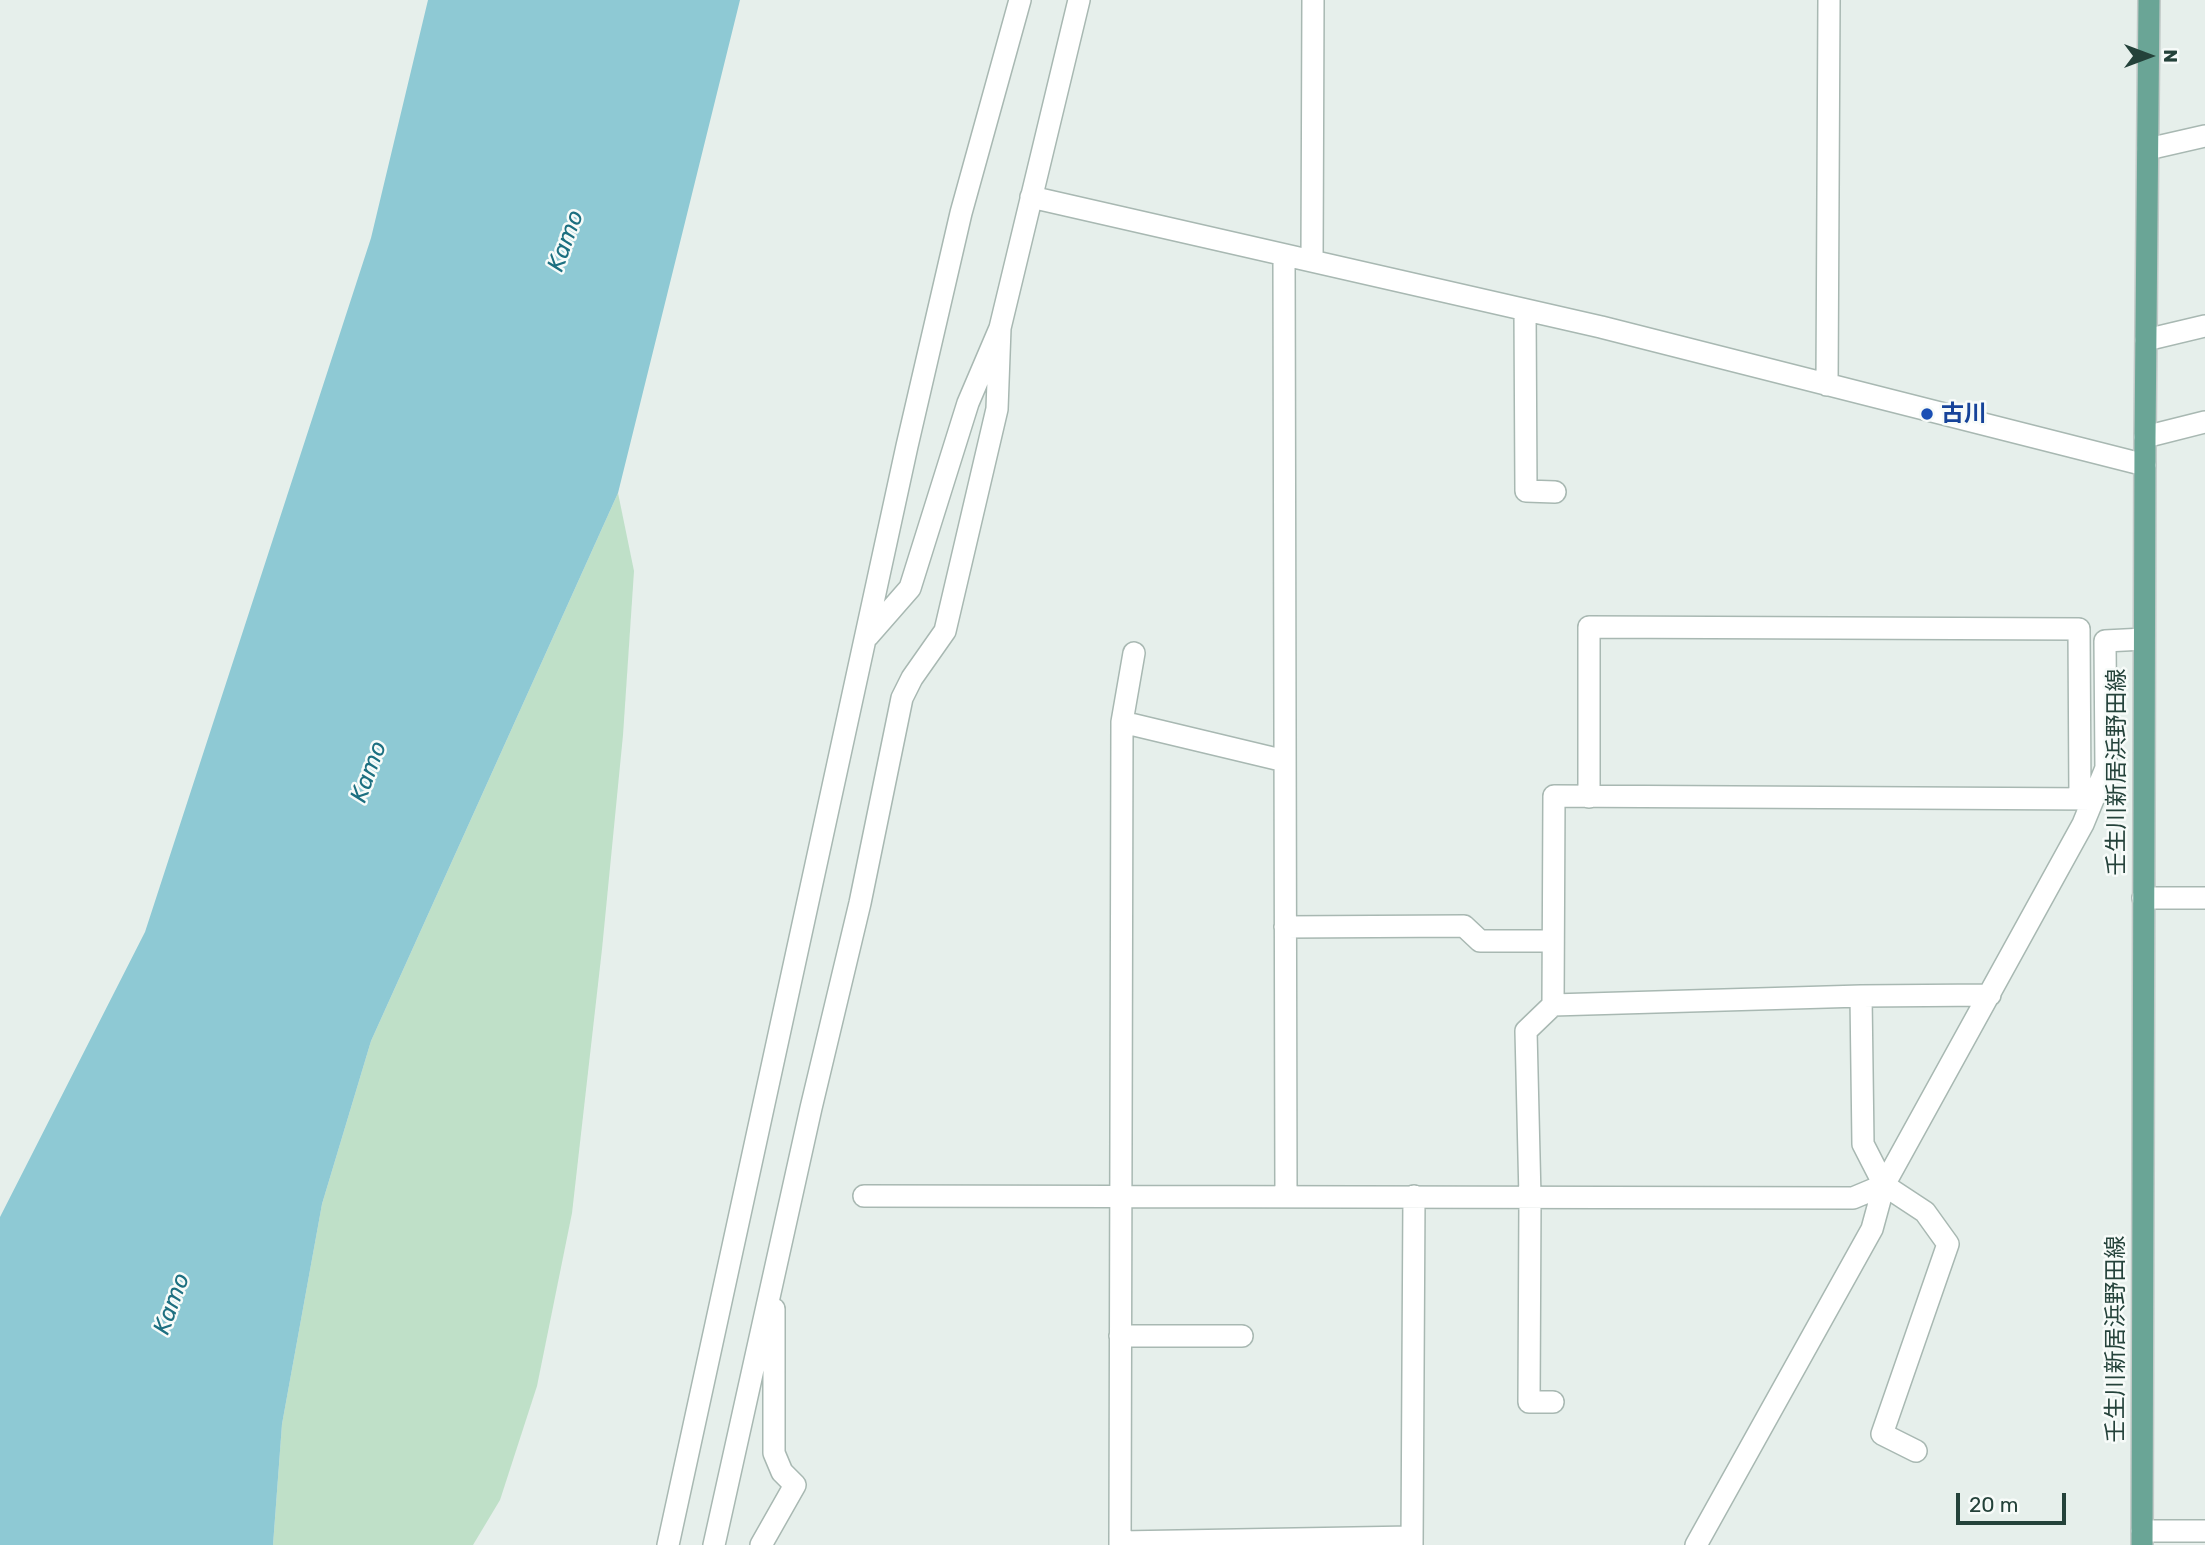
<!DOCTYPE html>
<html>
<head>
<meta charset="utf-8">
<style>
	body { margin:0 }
	#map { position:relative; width:2205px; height:1545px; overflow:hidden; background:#e6efeb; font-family:Rubik,sans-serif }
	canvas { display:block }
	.north { position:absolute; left:2114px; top:21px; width:70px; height:70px; -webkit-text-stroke:5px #f7fbf9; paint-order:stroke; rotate:90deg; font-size:19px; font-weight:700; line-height:28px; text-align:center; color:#24423a }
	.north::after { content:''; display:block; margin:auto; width:24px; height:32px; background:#24423a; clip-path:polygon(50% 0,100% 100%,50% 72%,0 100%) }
	.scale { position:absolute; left:1956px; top:1493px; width:110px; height:32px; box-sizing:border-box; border:4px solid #24423a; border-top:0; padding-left:9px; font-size:21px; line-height:24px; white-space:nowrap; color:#24423a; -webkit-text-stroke:5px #f7fbf9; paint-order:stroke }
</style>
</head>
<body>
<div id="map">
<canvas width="2205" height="1545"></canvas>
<div class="north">N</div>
<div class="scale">20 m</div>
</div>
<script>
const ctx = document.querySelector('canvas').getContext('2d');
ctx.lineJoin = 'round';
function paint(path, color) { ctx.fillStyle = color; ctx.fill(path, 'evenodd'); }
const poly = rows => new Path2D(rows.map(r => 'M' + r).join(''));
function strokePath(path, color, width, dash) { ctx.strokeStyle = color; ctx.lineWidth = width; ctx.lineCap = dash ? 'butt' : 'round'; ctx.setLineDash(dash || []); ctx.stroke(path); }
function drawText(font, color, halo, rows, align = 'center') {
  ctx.font = font + ' Rubik,"Noto Sans JP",sans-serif'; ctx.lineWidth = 5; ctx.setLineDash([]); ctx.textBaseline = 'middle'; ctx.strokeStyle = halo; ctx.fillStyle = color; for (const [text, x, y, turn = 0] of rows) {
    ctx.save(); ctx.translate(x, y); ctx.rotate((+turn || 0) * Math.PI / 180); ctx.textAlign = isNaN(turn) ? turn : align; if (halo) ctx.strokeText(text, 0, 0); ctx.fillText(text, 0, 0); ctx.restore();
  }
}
const green = poly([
	[618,493,634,571,623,735,602,949,572,1213,537,1386,500,1500,473,1545,273,1545,282,1424,322,1204,371,1041]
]);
const water = poly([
	[428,0,740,0,618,493,371,1041,322,1204,282,1424,273,1545,0,1545,0,1217,145,932,371,238]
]);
const minor = poly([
	[2148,149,2205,136],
	[1031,197,1601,327,2145,465],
	[1284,255,1286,1196],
	[1312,261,1313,0],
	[1525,310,1526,491,1555,492],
	[2146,340,2205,326],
	[1827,385,1829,0],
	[2145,437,2205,422],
	[868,636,910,588,968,403,1000,328,1079,0],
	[1122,722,1285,761],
	[1589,797,1589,627,2079,629,2080,799],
	[2143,898,2205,898],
	[1285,927,1464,926,1480,941,1553,941],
	[1861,996,1863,1144,1884,1185,1925,1212,1948,1244,1882,1434,1916,1451],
	[1553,1005,1861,996,1990,995],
	[864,1196,1853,1198,1884,1185],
	[1120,1336,1242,1336],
	[1553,1402,1529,1402,1530,1198,1526,1031,1553,1005,1554,796,2093,799],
	[2142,1531,2205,1531],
	[1120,1542,1412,1537],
	[668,1545,907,446,961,213,1020,0],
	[714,1545,811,1108,860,903,902,698,912,678,945,631,997,409,1000,328],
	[761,1545,795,1485,782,1472,774,1453,774,1309],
	[1120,1545,1122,722,1134,653],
	[1412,1545,1414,1196],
	[1696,1545,1872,1229,1884,1185,2083,824,2106,768,2105,641,2144,639]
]);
const major = poly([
	[2142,1545,2145,437,2149,0]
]);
const markers = [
	[1927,414,7,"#1a4fb4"]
];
const transitNames = [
	["古川",1941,414]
];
const streetNames = [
	["壬生川新居浜野田線",2117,772,-90],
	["壬生川新居浜野田線",2116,1339,-90]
];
const waterNames = [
	["Kamo",566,241,-70],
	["Kamo",369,772,-70],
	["Kamo",172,1304,-70]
];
paint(green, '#bfe0c8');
paint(water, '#8ec9d4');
strokePath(minor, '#a8b8b2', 24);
strokePath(major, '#c2cac8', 24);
strokePath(minor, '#fff', 21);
strokePath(major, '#6aa596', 21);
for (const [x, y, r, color] of markers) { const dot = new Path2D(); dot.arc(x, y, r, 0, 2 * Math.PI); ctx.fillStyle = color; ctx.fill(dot); strokePath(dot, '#f7fbf9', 2.5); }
drawText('bold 23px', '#164399', '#f7fbf9', transitNames, 'left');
drawText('23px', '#24423a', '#f7fbf9', streetNames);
drawText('italic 24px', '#1c6f80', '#f7fbf9', waterNames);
</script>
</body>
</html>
